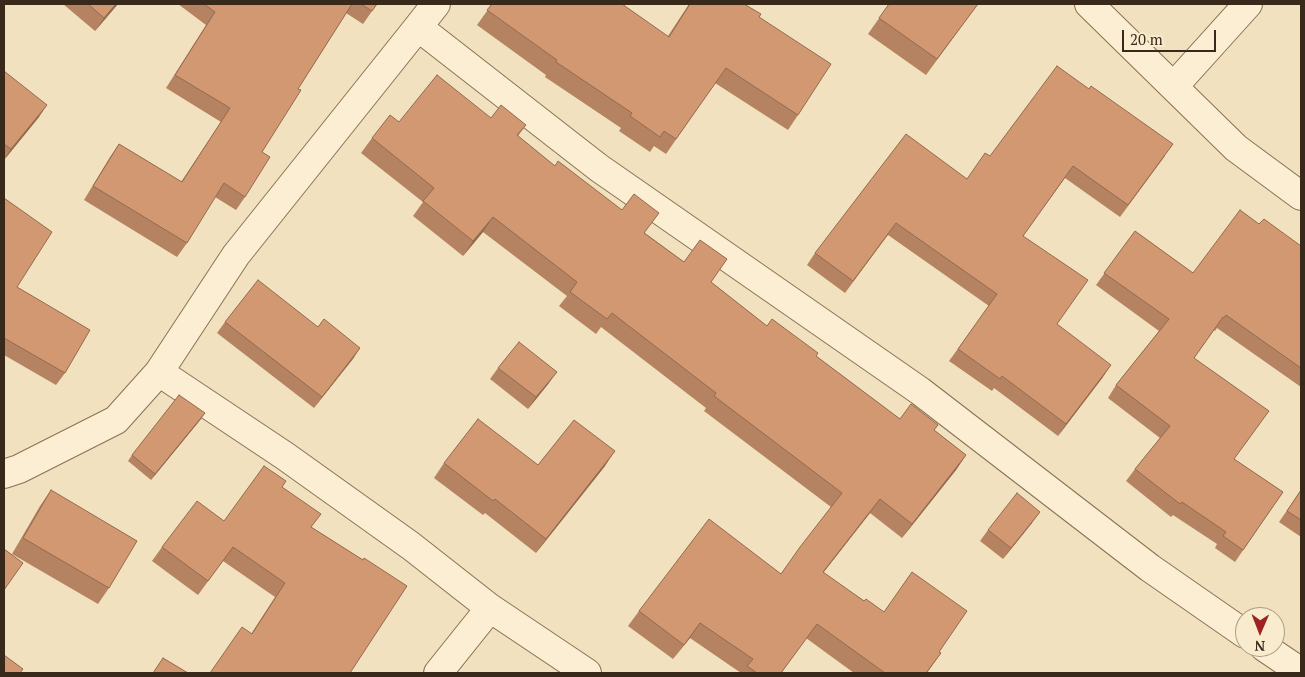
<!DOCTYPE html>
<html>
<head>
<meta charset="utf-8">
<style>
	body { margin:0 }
	#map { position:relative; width:1305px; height:677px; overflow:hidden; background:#f1e1be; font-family:"PT Serif",serif }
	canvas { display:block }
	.frame { position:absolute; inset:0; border:5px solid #39291b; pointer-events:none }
	.north { position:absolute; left:1235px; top:607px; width:50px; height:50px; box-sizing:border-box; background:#f8ebce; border:1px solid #ac9d86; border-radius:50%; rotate:181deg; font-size:14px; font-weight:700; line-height:20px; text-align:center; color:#39291b }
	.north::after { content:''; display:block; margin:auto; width:18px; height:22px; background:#9f2124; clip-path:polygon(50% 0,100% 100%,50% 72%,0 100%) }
	.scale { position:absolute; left:1122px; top:30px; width:94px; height:22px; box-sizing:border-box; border:2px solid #39291b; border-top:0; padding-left:6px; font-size:15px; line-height:18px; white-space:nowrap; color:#39291b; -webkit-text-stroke:4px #f8ebce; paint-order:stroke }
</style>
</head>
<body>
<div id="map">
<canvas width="1305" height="677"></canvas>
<div class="frame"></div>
<div class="north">N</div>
<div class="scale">20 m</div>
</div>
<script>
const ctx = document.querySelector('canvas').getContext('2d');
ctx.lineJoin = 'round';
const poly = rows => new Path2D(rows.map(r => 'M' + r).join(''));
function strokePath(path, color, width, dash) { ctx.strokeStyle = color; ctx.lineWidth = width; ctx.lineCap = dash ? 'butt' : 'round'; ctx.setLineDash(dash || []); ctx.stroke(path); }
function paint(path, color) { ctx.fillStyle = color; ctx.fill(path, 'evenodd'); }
const street = poly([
	[1089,4,1236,148,1301,196],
	[418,27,599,168,920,391,1150,568,1245,634],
	[1174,86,1248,4],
	[159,372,285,456,411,546,490,608,587,673],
	[4,474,19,469,116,420,159,372,236,255,418,27,436,4],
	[1264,647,1301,672],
	[438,673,490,608]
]);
const wall = poly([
	[63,4,118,4,95,31],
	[178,4,377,4,363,24,346,13,298,89,262,152,245,197,236,210,215,197,187,243,177,257,84,200,110,157,119,144,181,182,221,122,166,88,206,25],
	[492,4,668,36,689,4,744,4,759,17,798,115,788,130,715,83,666,154,654,146,650,152,619,131,621,128,545,77,546,75,477,25],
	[889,4,978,4,926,75,868,34],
	[4,71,39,117,4,160],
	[491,118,526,125,518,136,555,166,645,233,711,282,767,326,816,356,900,419,934,430,966,455,956,470,902,538,870,513,823,573,941,653,927,673,854,673,806,638,781,673,741,673,690,638,673,659,628,626,639,611,781,574,831,507,704,411,706,408,601,327,596,334,559,306,567,296,483,232,463,256,413,216,423,202,361,153,372,138,399,122],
	[990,156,1165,156,1120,217,1065,178,1023,236,1057,324,1103,377,1058,436,994,388,992,391,949,361,989,306,888,235,845,293,807,265,815,253,967,179],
	[4,198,17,287,65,373,56,385,4,355],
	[1259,224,1301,246,1301,387,1217,328,1215,331,1214,330,1194,358,1234,459,1283,492,1235,562,1215,548,1217,544,1173,515,1171,517,1126,481,1135,469,1160,438,1108,398,1116,385,1159,331,1096,285,1135,231,1193,273],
	[225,322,318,327,360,348,314,408,217,333],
	[498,368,549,383,528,409,490,379],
	[201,419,151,480,128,461,132,455],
	[444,463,538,465,605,466,536,553,485,513,483,515,434,478],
	[282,487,311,527,363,560,407,586,251,634,275,597,223,561,198,595,152,561,162,547,224,521],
	[51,490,109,588,98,604,12,554,40,506],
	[1301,490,1301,537,1279,522],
	[1032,523,1003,559,980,541,988,530]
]);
const shadedWall = poly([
	[116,4,118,4,95,31,104,18],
	[47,105,39,117,4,160,11,149],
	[493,217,483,232,463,256,473,241],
	[360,348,353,359,314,408,322,397],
	[1111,365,1103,377,1058,436,1066,424],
	[557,372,549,383,528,409,536,397],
	[205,413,201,419,151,480,155,474],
	[615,451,605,466,536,553,546,539],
	[966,455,956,470,902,538,912,524],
	[880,499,870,513,812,587,823,572],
	[1040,512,1032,523,1003,559,1011,548],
	[700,623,690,638,673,659,684,645]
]);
const building = poly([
	[88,4,116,4,104,18,88,4],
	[204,4,352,4,298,89,301,90,262,152,270,157,245,197,224,183,187,243,93,186,119,144,182,182,230,108,175,75,215,12,204,4],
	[361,4,377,4,372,11,361,4],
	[492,4,622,4,669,37,690,4,744,4,761,14,759,17,831,64,798,115,726,68,676,139,664,131,660,137,630,116,632,113,556,62,557,60,487,10,492,4],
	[889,4,978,4,937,59,879,18,889,4],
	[1057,66,1089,89,1091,86,1173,144,1128,205,1073,166,1023,236,1088,280,1057,324,1111,365,1066,424,1002,376,1000,379,958,349,997,294,896,223,853,281,815,253,906,134,967,179,985,153,990,156,1057,66],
	[4,71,47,105,11,149,4,144,4,71],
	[437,75,491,118,501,105,526,125,517,135,555,166,558,161,622,210,634,194,659,213,644,233,684,262,700,240,727,259,711,282,767,326,772,319,818,353,816,356,900,419,911,404,938,425,934,430,966,455,912,524,880,499,823,572,864,601,866,599,884,612,912,572,967,611,939,652,941,653,926,673,885,673,817,624,781,673,757,673,747,666,753,659,700,623,684,645,639,611,709,519,781,574,800,547,842,493,714,396,716,393,612,313,607,319,570,292,577,282,493,217,473,241,423,201,434,188,372,138,390,115,399,122,437,75],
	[4,198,52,232,17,287,90,330,65,373,4,338,4,198],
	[1240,210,1259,224,1264,219,1301,246,1301,368,1226,315,1224,318,1223,317,1194,358,1269,411,1234,459,1283,492,1243,550,1223,536,1226,532,1182,502,1180,504,1135,469,1170,426,1116,385,1169,319,1104,273,1135,231,1193,273,1240,210],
	[258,280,318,327,324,319,360,348,322,397,225,322,258,280],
	[519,342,557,372,536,397,498,368,519,342],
	[179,395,205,413,155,474,132,455,179,395],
	[478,419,538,465,574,420,615,451,546,539,495,499,493,501,444,463,478,419],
	[264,466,286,481,282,487,321,514,311,527,363,560,364,558,407,586,350,673,210,673,242,627,252,634,285,583,233,547,208,581,162,547,197,501,224,521,264,466],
	[51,490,137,541,109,588,23,538,51,490],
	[1301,490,1301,520,1287,511,1301,490],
	[1017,493,1040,512,1011,548,988,530,1017,493],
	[4,549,23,563,4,590,4,549],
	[4,655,23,669,20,673,4,673,4,655],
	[163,658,188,673,153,673,163,658]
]);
strokePath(street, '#8b7155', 30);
strokePath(street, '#fbeed2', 28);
paint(wall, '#b58361');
paint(shadedWall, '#936a4f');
paint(building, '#d29871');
strokePath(building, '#936a4f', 1);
</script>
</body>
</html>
